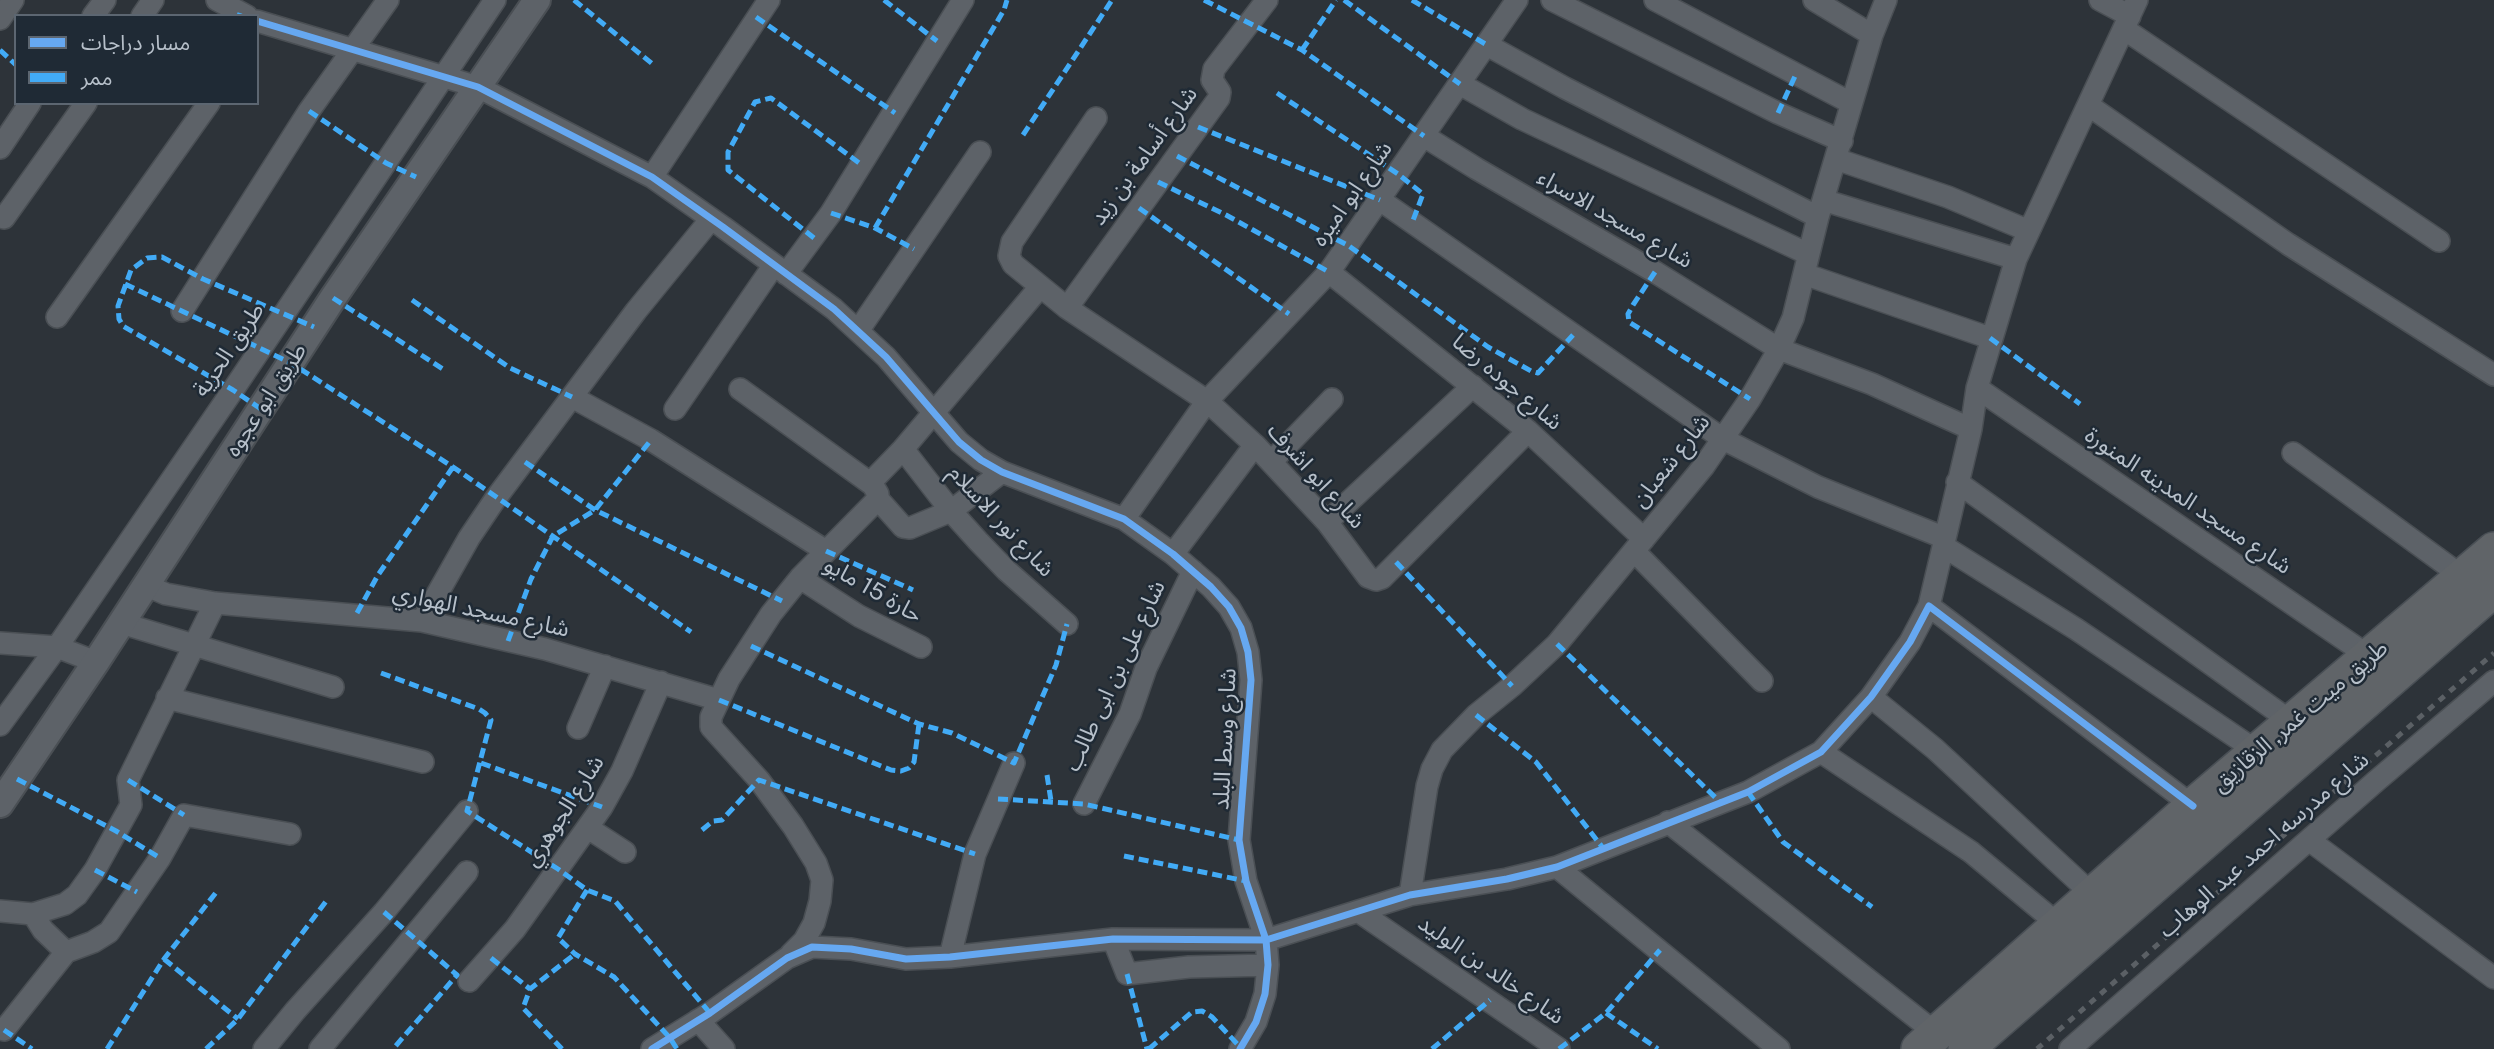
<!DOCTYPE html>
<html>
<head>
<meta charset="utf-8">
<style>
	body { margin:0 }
	#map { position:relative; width:2494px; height:1049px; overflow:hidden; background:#2d3339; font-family:"Public Sans","Noto Sans Arabic",sans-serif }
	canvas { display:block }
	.legend { position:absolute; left:14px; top:14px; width:245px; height:91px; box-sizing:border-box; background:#1f2a35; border:2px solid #5c6671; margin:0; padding:9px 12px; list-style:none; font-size:21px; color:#b7c0ca }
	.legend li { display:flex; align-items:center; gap:14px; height:35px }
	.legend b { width:35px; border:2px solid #5c6671 }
</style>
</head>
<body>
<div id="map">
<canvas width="2494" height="1049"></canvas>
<ul class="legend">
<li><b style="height:9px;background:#66a8f1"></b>مسار دراجات</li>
<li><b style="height:9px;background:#42abf6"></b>ممر</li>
</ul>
</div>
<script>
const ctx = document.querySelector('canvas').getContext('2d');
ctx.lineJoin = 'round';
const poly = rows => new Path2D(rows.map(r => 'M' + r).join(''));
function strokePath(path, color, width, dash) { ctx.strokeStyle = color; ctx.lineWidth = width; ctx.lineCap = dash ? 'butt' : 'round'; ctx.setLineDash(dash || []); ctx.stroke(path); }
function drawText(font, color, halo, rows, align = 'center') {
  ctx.font = font + ' "Public Sans","Noto Sans Arabic",sans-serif'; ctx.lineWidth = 5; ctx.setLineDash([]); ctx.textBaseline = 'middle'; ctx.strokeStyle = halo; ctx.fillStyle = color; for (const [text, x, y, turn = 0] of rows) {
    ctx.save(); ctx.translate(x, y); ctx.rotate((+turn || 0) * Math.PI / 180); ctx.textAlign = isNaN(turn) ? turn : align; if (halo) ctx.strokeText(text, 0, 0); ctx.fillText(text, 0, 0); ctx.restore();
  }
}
const minor = poly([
	[217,0,247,16],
	[1552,0,1778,113,1842,141],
	[1655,0,1851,103],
	[1814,0,1872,35],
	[2100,0,2130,16],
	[93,16,105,0],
	[142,16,153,0],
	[0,19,13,0],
	[257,21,478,87,652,177,723,227,834,309,886,357,959,442,981,460,1002,472,1124,519,1173,554,1211,587,1229,607,1241,628,1248,652,1251,680,1239,840,1246,881,1266,940,1268,965,1265,994,1256,1022,1240,1049],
	[2124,29,2439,241],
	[1487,45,1565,88,1818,217],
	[1460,84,1522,119,1808,254],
	[2088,105,2288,244,2494,375],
	[1096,118,1012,242,1009,256,1013,264,1067,308,1207,401,1255,445,1327,522,1368,577,1376,580,1382,578,1528,431],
	[1424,136,1477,169,1655,272,1779,349,1872,384,1971,429],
	[0,148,30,103],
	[1836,159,1948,197,2029,231],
	[652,177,769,0],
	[1380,200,1723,439,1818,487,1945,538],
	[1823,200,2016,259],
	[4,218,86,103],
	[1329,272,1528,431,1644,539],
	[786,274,831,213,963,0],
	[1804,274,1990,338],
	[1067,308,1219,98,1220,92,1212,80,1214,69,1267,0],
	[182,311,309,111,388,0],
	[57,317,209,103],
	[858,331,980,152],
	[1977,388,2370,657],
	[740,389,870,483],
	[572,397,651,440,826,551],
	[675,409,774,265],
	[903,449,951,511,978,541,1006,570,1067,624],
	[2293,453,2463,577],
	[1271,462,1332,399],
	[1957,482,2293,723],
	[878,499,903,527,910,528,951,511,1002,472],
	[1124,519,1207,401,1329,272,1517,0],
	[1327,522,1473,386],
	[1943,546,2076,629,2258,752],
	[1634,551,1762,681],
	[1173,554,1255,445],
	[800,578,859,616,921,647],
	[145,585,166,594,215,603,422,621,545,649,719,700],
	[1929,606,1971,429,1977,388,2016,259,2137,0],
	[422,621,469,538,496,498,636,311,711,219],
	[121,623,333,687],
	[0,643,57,647,96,662],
	[1871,697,1935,749,2093,895],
	[167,698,423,762],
	[0,725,57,647,233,390,495,0],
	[578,728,605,666],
	[1821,752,1971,852,2059,925],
	[1084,804,1130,714,1146,668,1193,571],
	[1668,822,1937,1034],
	[588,828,625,852],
	[2309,840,2494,978],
	[1557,867,1779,1049],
	[1410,895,1427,786,1432,769,1442,750,1476,715,1512,686,1557,644,1704,466,1750,399,1779,349,1793,318,1818,217,1872,35,1886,0],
	[0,911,33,914,65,904,77,895,95,870,131,805,128,780,215,603],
	[1358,911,1559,1049],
	[33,914,43,930,66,952],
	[1113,939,1127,974,1189,967,1268,965],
	[791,954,804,941,814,923,820,901,822,880,816,863,793,826,759,780,711,727,711,717,729,679,771,614,800,578,878,499,878,494,871,482,903,449,1040,287],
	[950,957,975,854,1014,763],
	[469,981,515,929,602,807,622,771,661,682],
	[698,1020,724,1049],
	[4,1030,66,952,93,942,109,932,160,858,184,815,290,834],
	[264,1049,295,1011,384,912,467,811],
	[320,1049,467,872],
	[652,1049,710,1013,787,958,812,947,851,949,906,959,950,957,1113,939,1266,940,1410,895,1507,879,1557,867,1748,792,1821,752,1871,697,1910,642,1929,606,2193,806],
	[2070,1049,2375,782,2494,681]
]);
const tertiary = poly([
	[0,804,96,662,333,298,537,0]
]);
const trunk = poly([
	[1919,1049,2193,806,2494,550],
	[1966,1049,2494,589]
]);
const rail = poly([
	[2037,1049,2494,653]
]);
const quiet = poly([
	[574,0,655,66],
	[884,0,937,41],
	[1204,0,1302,50,1424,136],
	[1344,0,1460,84],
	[1412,0,1487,45],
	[239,16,240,13],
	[756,17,895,113],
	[0,50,16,65],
	[1302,50,1336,0],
	[1277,93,1398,174,1423,194,1412,223],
	[309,111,386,163,416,177],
	[1778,113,1796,74],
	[1198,127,1380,200],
	[1023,135,1112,0],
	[1177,156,1349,246,1488,347,1531,371,1538,373,1573,335],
	[1158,182,1226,215,1329,272],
	[1139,208,1289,314],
	[831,213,875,228,914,249],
	[875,228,1004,10,1007,0],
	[814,238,728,170,728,152,755,102,771,98,862,165],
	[1655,272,1633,305,1628,314,1629,322,1750,399],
	[125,284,291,363,453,467,691,632],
	[333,298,446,371],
	[412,300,510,368,572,397],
	[1990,338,2080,404],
	[261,409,233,390,123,326,119,319,118,306,131,270,147,258,162,257,203,279,314,327],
	[525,462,595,510,782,601],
	[826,551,913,590],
	[1396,562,1512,686],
	[357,613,378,575,453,467],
	[508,641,531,579,553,536,595,510,651,440],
	[1557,644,1720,802],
	[751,646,919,724,952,733,1014,763,1056,665,1067,624],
	[381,673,479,709,485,713,491,720,467,811,558,869,587,890,615,901,710,1013],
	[719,700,891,770,901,771,909,768,914,762,919,724],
	[1476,715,1536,762,1603,848],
	[481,763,602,807],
	[1047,775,1051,801],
	[17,779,116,831,160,858],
	[128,780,184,815],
	[1748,792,1783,842,1872,907],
	[998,799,1084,804,1239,840],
	[702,830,713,821,722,820,759,780,975,854],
	[1124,856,1246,881],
	[95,870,137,892],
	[587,890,558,938,575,954,614,977,670,1038,677,1049],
	[384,912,457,975,393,1049],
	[491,958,530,989],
	[164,959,238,1019],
	[1127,974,1147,1049],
	[1606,1013,1658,1049],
	[4,1030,32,1049],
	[107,1049,164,959,218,890],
	[206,1049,238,1019,327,900],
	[562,1049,523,1008,530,989,575,954],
	[1149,1049,1192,1012,1202,1011,1212,1017,1241,1048],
	[1432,1049,1490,1000],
	[1559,1049,1606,1013,1660,950]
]);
const cycleway = poly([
	[257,21,478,87,652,177,723,227,834,309,886,357,959,442,981,460,1002,472,1124,519,1173,554,1211,587,1229,607,1241,628,1248,652,1251,680,1239,840,1246,881,1266,940,1268,965,1265,994,1256,1022,1240,1049],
	[652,1049,710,1013,787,958,812,947,851,949,906,959,950,957,1113,939,1266,940,1410,895,1507,879,1557,867,1748,792,1821,752,1871,697,1910,642,1929,606,2193,806]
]);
const streetNames = [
	["شارع أسامة بن زيد",1144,156,-54],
	["شارع ابو اميره",1352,194,-55],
	["شارع مسجد الاسراء",1615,219,30],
	["طريق الحرية",229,350,-56],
	["شارع جوده رضا",1507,382,40],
	["طريق ابو عجوه",266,400,-57],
	["شارع شعبان",1671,461,-52],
	["شارع ابو اشرف",1316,476,48],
	["شارع مسجد المدينه المنورة",2188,501,34],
	["شارع نور الاسلام",1001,521,47],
	["حارة 15 مايو",873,590,30],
	["شارع مسجد الهواري",481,611,12],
	["شارع على بن ابى طالب",1115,676,-65],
	["طريق ميت غمر, الزقازيق",2300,716,-40],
	["شارع وسط البلد",1225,739,-87],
	["شارع الجوهري",564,811,-57],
	["شارع مدرسه احمد عبد الوهاب",2264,845,-41],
	["شارع خالد بن الوليد",1491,970,35]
];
strokePath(minor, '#4a4f54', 24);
strokePath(tertiary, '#4a4f54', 30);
strokePath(trunk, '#494f55', 38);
strokePath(minor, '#5d6268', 21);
strokePath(tertiary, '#5d6268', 26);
strokePath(trunk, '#606468', 35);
strokePath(rail, '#5b6065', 5, [7, 7]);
strokePath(quiet, '#42abf6', 5, [10, 5]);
strokePath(cycleway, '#66a8f1', 7);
drawText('23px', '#b7c0ca', '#1f2a35', streetNames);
</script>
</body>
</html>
